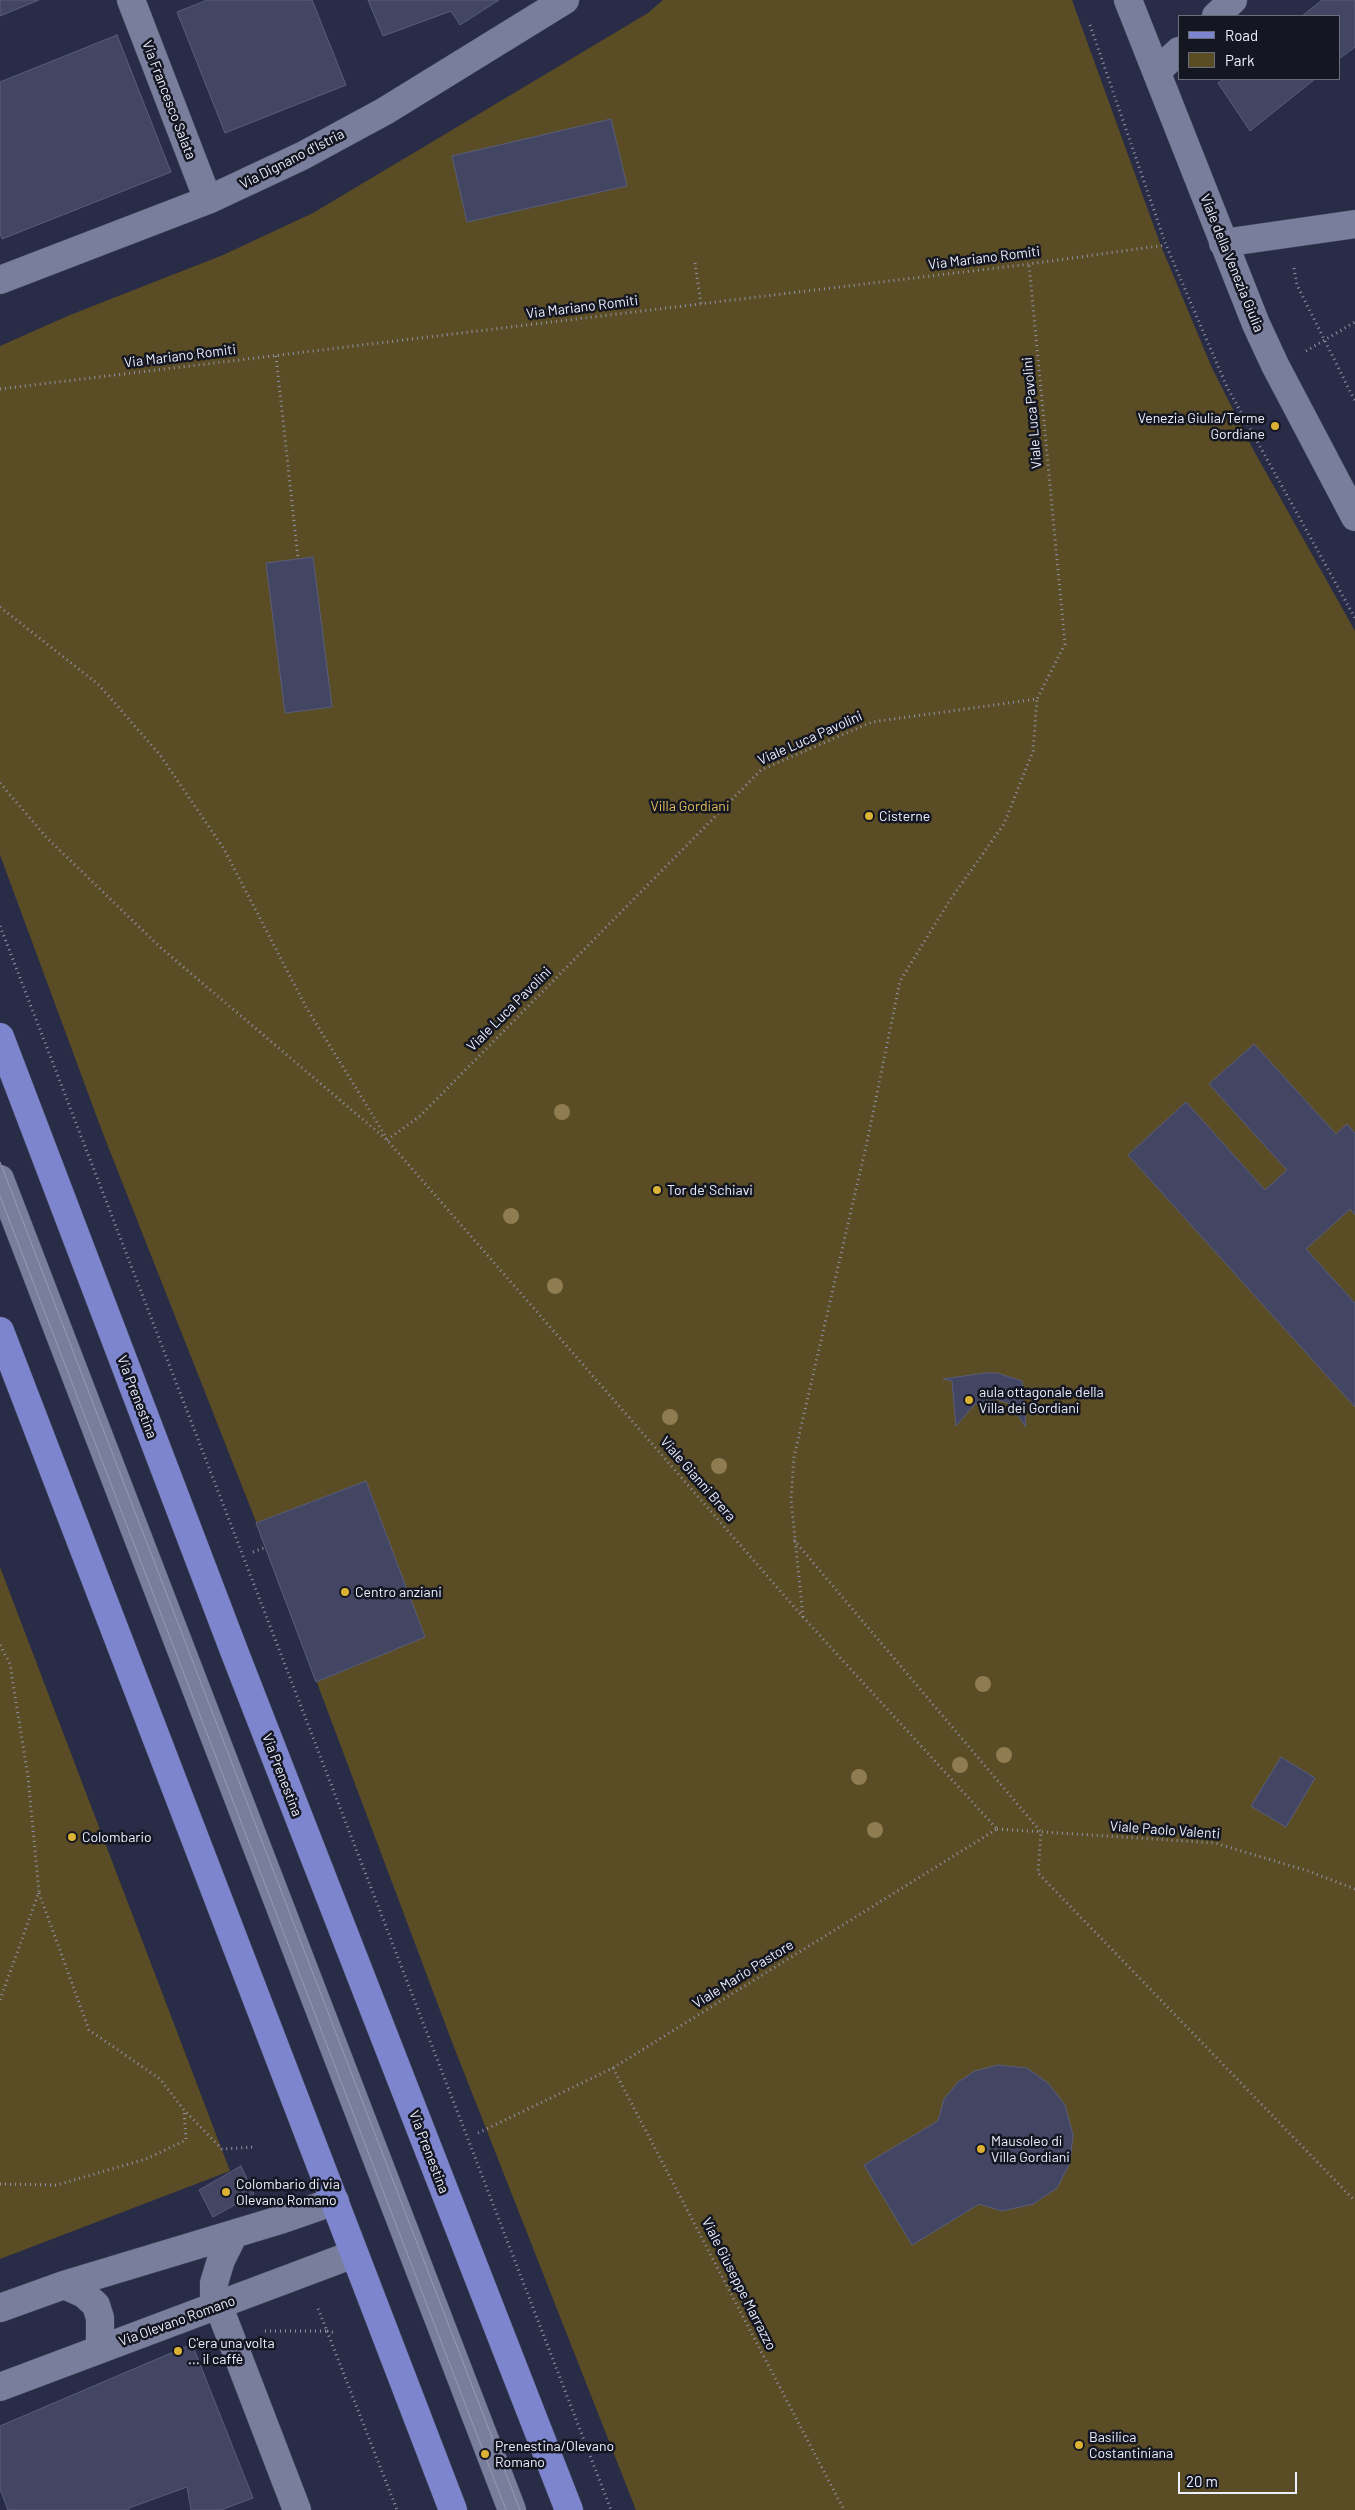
<!DOCTYPE html>
<html>
<head>
<meta charset="utf-8">
<style>
	body { margin:0 }
	#map { position:relative; width:1355px; height:2510px; overflow:hidden; background:#292c47; font-family:Barlow,sans-serif }
	canvas { display:block }
	.legend { position:absolute; left:1178px; top:15px; width:162px; height:65px; box-sizing:border-box; background:#141622; border:1px solid #6a6d7a; margin:0; padding:6px 9px; list-style:none; font-size:15px; color:#eceffd }
	.legend li { display:flex; align-items:center; gap:10px; height:25px }
	.legend b { width:25px; border:1px solid #6a6d7a }
	.scale { position:absolute; left:1178px; top:2472px; width:119px; height:22px; box-sizing:border-box; border:2px solid #eceffd; border-top:0; padding-left:6px; font-size:15px; line-height:18px; white-space:nowrap; color:#eceffd; -webkit-text-stroke:4px #141622; paint-order:stroke }
</style>
</head>
<body>
<div id="map">
<canvas width="1355" height="2510"></canvas>
<ul class="legend">
<li><b style="height:6px;background:#7d85cf"></b>Road</li>
<li><b style="height:14px;background:#5a4c25"></b>Park</li>
</ul>
<div class="scale">20 m</div>
</div>
<script>
const ctx = document.querySelector('canvas').getContext('2d');
ctx.lineJoin = 'round';
function paint(path, color) { ctx.fillStyle = color; ctx.fill(path, 'evenodd'); }
const poly = rows => new Path2D(rows.map(r => 'M' + r).join(''));
function strokePath(path, color, width, dash) { ctx.strokeStyle = color; ctx.lineWidth = width; ctx.lineCap = dash ? 'butt' : 'round'; ctx.setLineDash(dash || []); ctx.stroke(path); }
function drawText(font, color, halo, rows, align = 'center') {
  ctx.font = font + ' Barlow,sans-serif'; ctx.lineWidth = 5; ctx.setLineDash([]); ctx.textBaseline = 'middle'; ctx.strokeStyle = halo; ctx.fillStyle = color; for (const [text, x, y, turn = 0] of rows) {
    ctx.save(); ctx.translate(x, y); ctx.rotate((+turn || 0) * Math.PI / 180); ctx.textAlign = isNaN(turn) ? turn : align; if (halo) ctx.strokeText(text, 0, 0); ctx.fillText(text, 0, 0); ctx.restore();
  }
}
const green = poly([
	[663,0,1072,0,1161,246,1212,368,1254,451,1355,631,1355,2510,636,2510,452,2042,266,1547,102,1131,0,855,0,346,70,315,223,255,313,213,648,13],
	[0,1567,230,2171,0,2259]
]);
const building = poly([
	[0,0,39,0,0,16,0,0],
	[207,0,312,0,346,85,225,133,177,12,207,0],
	[368,0,499,0,460,25,451,11,383,36,368,0],
	[1322,0,1355,0,1355,47,1339,59,1339,16,1302,16,1322,0],
	[117,35,171,172,2,239,0,233,0,82,117,35],
	[1224,79,1315,79,1250,131,1218,83,1224,79],
	[611,119,627,186,467,222,452,156,611,119],
	[313,557,332,707,285,713,266,563,313,557],
	[1254,1044,1336,1134,1347,1124,1355,1133,1355,1215,1350,1209,1306,1249,1355,1303,1355,1407,1128,1155,1186,1102,1265,1190,1287,1170,1209,1084,1254,1044],
	[985,1373,997,1373,1022,1381,1026,1427,1010,1404,996,1399,974,1405,956,1426,952,1381,943,1379,985,1373],
	[366,1481,425,1637,316,1682,256,1523,366,1481],
	[1281,1757,1315,1778,1286,1827,1251,1806,1281,1757],
	[998,2065,1027,2068,1048,2083,1065,2105,1073,2135,1070,2163,1057,2188,1033,2204,1002,2211,979,2204,912,2245,864,2165,938,2121,944,2099,958,2082,975,2071,998,2065],
	[241,2166,254,2194,213,2217,199,2190,241,2166],
	[192,2344,253,2498,221,2510,191,2510,187,2487,129,2508,129,2510,8,2510,0,2489,0,2426,192,2344]
]);
const path = poly([
	[1090,25,1166,245,1227,387,1355,618],
	[695,263,701,304],
	[1294,268,1297,285,1355,401],
	[1306,351,1355,322],
	[276,356,298,558],
	[0,389,1029,264,1166,245],
	[0,607,99,685,160,755,224,849,306,1007,386,1137],
	[0,783,47,838,161,948,387,1140,803,1617,997,1829],
	[0,926,611,2510],
	[387,1140,420,1116,761,770,872,722,1037,699,1065,644,1029,264],
	[794,1540,1041,1832,1038,1873,1355,2201],
	[253,1552,266,1547],
	[803,1617,791,1499,794,1457,867,1142,900,981,950,900,1004,824,1033,751,1037,699],
	[0,1645,10,1664,28,1777,39,1892,0,2000],
	[997,1829,1215,1843,1308,1871,1355,1889],
	[39,1893,89,2030,160,2079,184,2110,222,2149,256,2147],
	[613,2068,844,2510],
	[478,2133,613,2068,997,1829],
	[0,2184,57,2185,146,2159,186,2140,184,2111],
	[265,2331,327,2331,317,2306],
	[327,2331,397,2510],
	[327,2331,336,2333]
]);
const minor = poly([
	[131,0,208,200],
	[1128,0,1256,324,1275,365,1355,517],
	[1216,16,1233,0],
	[1157,71,1179,51],
	[1223,243,1355,224],
	[0,280,208,200,302,156,385,111,565,0],
	[0,1179,512,2510],
	[234,2234,221,2260,214,2283,214,2294,297,2510],
	[64,2285,84,2294,96,2305,100,2318,100,2349],
	[0,2308,64,2285,283,2219,335,2201],
	[0,2387,354,2254]
]);
const major = poly([
	[0,1037,236,1656,569,2510],
	[0,1331,453,2510]
]);
const tram = poly([
	[0,1162,520,2510],
	[0,1196,506,2510]
]);
const trees = [
	[562,1112],
	[511,1216],
	[555,1286],
	[670,1417],
	[719,1466],
	[983,1684],
	[1004,1755],
	[960,1765],
	[859,1777],
	[875,1830]
];
const markers = [
	[1275,426,5,"#dbb233"],
	[869,816,5,"#dbb233"],
	[657,1190,5,"#dbb233"],
	[969,1400,5,"#dbb233"],
	[345,1592,5,"#dbb233"],
	[72,1837,5,"#dbb233"],
	[981,2149,5,"#dbb233"],
	[226,2192,5,"#dbb233"],
	[178,2351,5,"#dbb233"],
	[1079,2445,5,"#dbb233"],
	[485,2454,5,"#dbb233"]
];
const streetNames = [
	["Via Francesco Salata",169,100,69],
	["Via Dignano d'Istria",292,159,-27],
	["Via Mariano Romiti",984,258,-7],
	["Viale della Venezia Giulia",1232,263,68],
	["Via Mariano Romiti",582,307,-7],
	["Via Mariano Romiti",180,356,-7],
	["Viale Luca Pavolini",1032,413,-95],
	["Viale Luca Pavolini",810,738,-24],
	["Viale Luca Pavolini",509,1009,-45],
	["Via Prenestina",137,1397,69],
	["Viale Gianni Brera",698,1479,49],
	["Via Prenestina",282,1775,69],
	["Viale Paolo Valenti",1165,1830,4],
	["Viale Mario Pastore",743,1974,-32],
	["Via Prenestina",429,2152,69],
	["Viale Giuseppe Marrazzo",739,2284,63],
	["Via Olevano Romano",177,2321,-20]
];
const poiNames = [
	["Venezia Giulia/Terme",1265,418,"right"],
	["Gordiane",1265,434,"right"],
	["Cisterne",879,816],
	["Tor de' Schiavi",667,1190],
	["aula ottagonale della",979,1392],
	["Villa dei Gordiani",979,1408],
	["Centro anziani",355,1592],
	["Colombario",82,1837],
	["Mausoleo di",991,2141],
	["Villa Gordiani",991,2157],
	["Colombario di via",236,2184],
	["Olevano Romano",236,2200],
	["C'era una volta",188,2343],
	["... il caffè",188,2359],
	["Basilica",1089,2437],
	["Costantiniana",1089,2453],
	["Prenestina/Olevano",495,2446],
	["Romano",495,2462]
];
const parkNames = [
	["Villa Gordiani",690,806]
];
paint(green, '#5a4c25');
paint(building, '#424662');
strokePath(building, '#595d7b', 1);
strokePath(minor, '#46495e', 29);
strokePath(major, '#46495e', 29);
strokePath(path, '#9194a8', 3, [1, 4]);
strokePath(minor, '#797e9d', 28);
strokePath(major, '#7d85cf', 28);
strokePath(tram, '#989baf', 1);
ctx.fillStyle = '#8f7d51';
for (const [x, y] of trees) { ctx.beginPath(); ctx.arc(x, y, 8, 0, 2 * Math.PI); ctx.fill(); }
for (const [x, y, r, color] of markers) { const dot = new Path2D(); dot.arc(x, y, r, 0, 2 * Math.PI); ctx.fillStyle = color; ctx.fill(dot); strokePath(dot, '#141622', 2); }
drawText('14px', '#eceffd', '#141622', streetNames);
drawText('14px', '#eceffd', '#141622', poiNames, 'left');
drawText('14px', '#e2bf5a', '#141622', parkNames);
</script>
</body>
</html>
